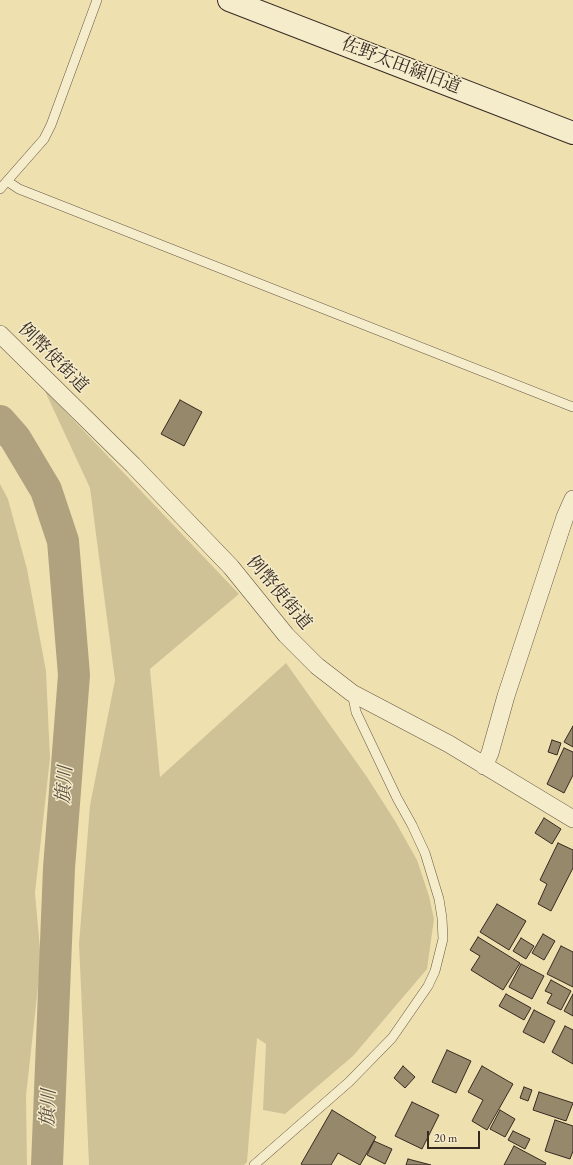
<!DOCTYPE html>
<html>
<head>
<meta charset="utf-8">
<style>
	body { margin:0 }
	#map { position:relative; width:573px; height:1165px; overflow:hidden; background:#efe1af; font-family:"EB Garamond",serif }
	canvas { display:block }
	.scale { position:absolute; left:427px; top:1131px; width:53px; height:18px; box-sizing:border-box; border:2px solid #362922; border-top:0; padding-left:5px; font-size:12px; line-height:14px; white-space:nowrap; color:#362922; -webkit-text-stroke:3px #f5eccb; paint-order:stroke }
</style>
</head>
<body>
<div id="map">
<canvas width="573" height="1165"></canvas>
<div class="scale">20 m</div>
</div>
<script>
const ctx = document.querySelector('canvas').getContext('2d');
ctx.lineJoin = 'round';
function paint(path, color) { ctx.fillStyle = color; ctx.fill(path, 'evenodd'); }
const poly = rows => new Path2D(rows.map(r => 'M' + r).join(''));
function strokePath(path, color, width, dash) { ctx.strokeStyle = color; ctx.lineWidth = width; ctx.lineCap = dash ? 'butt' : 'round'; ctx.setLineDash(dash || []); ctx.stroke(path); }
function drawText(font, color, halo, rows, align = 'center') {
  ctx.font = font + ' "EB Garamond","Noto Serif JP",serif'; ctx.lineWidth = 3; ctx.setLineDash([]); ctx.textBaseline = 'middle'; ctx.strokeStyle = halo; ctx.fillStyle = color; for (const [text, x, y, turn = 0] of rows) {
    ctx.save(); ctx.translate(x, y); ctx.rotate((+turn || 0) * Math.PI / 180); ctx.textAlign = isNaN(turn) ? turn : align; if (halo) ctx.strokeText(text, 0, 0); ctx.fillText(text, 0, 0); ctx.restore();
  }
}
const green = poly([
	[44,389,239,594,150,669,160,777,286,663,367,777,395,821,417,860,429,896,434,919,427,969,353,1056,285,1114,263,1110,266,1044,257,1038,247,1162,244,1165,89,1165,79,944,90,805,115,680,90,488],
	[0,484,8,499,27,569,46,671,50,758,35,893,41,960,26,1096,27,1165,0,1165]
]);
const river = poly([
	[0,421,15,438,46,490,63,541,74,675,59,868,47,1165]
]);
const building = poly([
	[180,400,202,412,184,446,161,434,180,400],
	[573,726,573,747,564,742,573,726],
	[552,740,561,743,557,755,548,752,552,740],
	[564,748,573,752,573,775,564,793,547,784,564,748],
	[544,818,561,829,552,844,535,833,544,818],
	[558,843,573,850,573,868,551,911,538,904,547,884,540,880,558,843],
	[497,904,526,921,509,950,480,932,497,904],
	[543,934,555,941,544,960,532,953,543,934],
	[478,937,520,963,503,990,471,970,480,956,470,950,478,937],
	[521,938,534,946,526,959,513,951,521,938],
	[561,946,573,952,573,987,547,974,561,946],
	[521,964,544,976,532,999,509,987,521,964],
	[551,980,571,991,561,1010,547,1003,552,994,545,991,551,980],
	[506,994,531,1008,524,1020,499,1006,506,994],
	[573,994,573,1016,564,1011,573,994],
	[534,1010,555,1021,544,1043,523,1032,534,1010],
	[565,1026,573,1030,573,1064,552,1052,565,1026],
	[447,1050,471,1061,456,1093,432,1082,447,1050],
	[403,1066,415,1077,405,1088,394,1078,403,1066],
	[482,1066,513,1084,487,1130,472,1121,483,1100,468,1092,482,1066],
	[524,1087,532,1090,528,1101,520,1098,524,1087],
	[539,1092,573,1103,566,1121,533,1110,539,1092],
	[412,1102,439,1115,422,1149,395,1136,412,1102],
	[332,1110,376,1137,360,1165,338,1153,331,1165,303,1165,301,1164,332,1110],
	[500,1110,515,1119,505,1137,490,1129,500,1110],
	[555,1120,573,1126,573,1151,570,1159,545,1151,555,1120],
	[513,1131,530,1139,525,1149,508,1140,513,1131],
	[374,1141,392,1149,385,1164,367,1155,374,1141],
	[514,1146,546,1163,545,1165,504,1165,514,1146],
	[408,1159,431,1165,406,1165,408,1159]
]);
const lane = poly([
	[7,181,19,189,573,407],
	[0,189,44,139,51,125,97,0],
	[254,1165,349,1082,392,1038,428,986,435,971,443,939,442,918,439,899,425,853,412,825,397,798,356,712,352,693]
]);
const street = poly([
	[0,334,133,465,231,567,286,635,317,666,352,693,449,744,573,819],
	[484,766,490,753,506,696,565,517,573,499]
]);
const secondary = poly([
	[229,0,573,133]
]);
const streetNames = [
	["佐野太田線旧道",401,66,21],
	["例幣使街道",53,358,45],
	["例幣使街道",279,593,50]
];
const waterNames = [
	["旗川",65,785,-86],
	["旗川",49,1108,-88]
];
paint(green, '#d0c297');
strokePath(river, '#b0a27f', 32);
paint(building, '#96896b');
strokePath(building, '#362922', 1);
strokePath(lane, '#645745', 10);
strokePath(street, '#645745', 18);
strokePath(secondary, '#362922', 24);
strokePath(lane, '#f5eccb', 9);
strokePath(street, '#f5eccb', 17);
strokePath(secondary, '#f5eccb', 22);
drawText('18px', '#362922', '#f5eccb', streetNames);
drawText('italic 19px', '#5b4d3e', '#f5eccb', waterNames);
</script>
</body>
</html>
